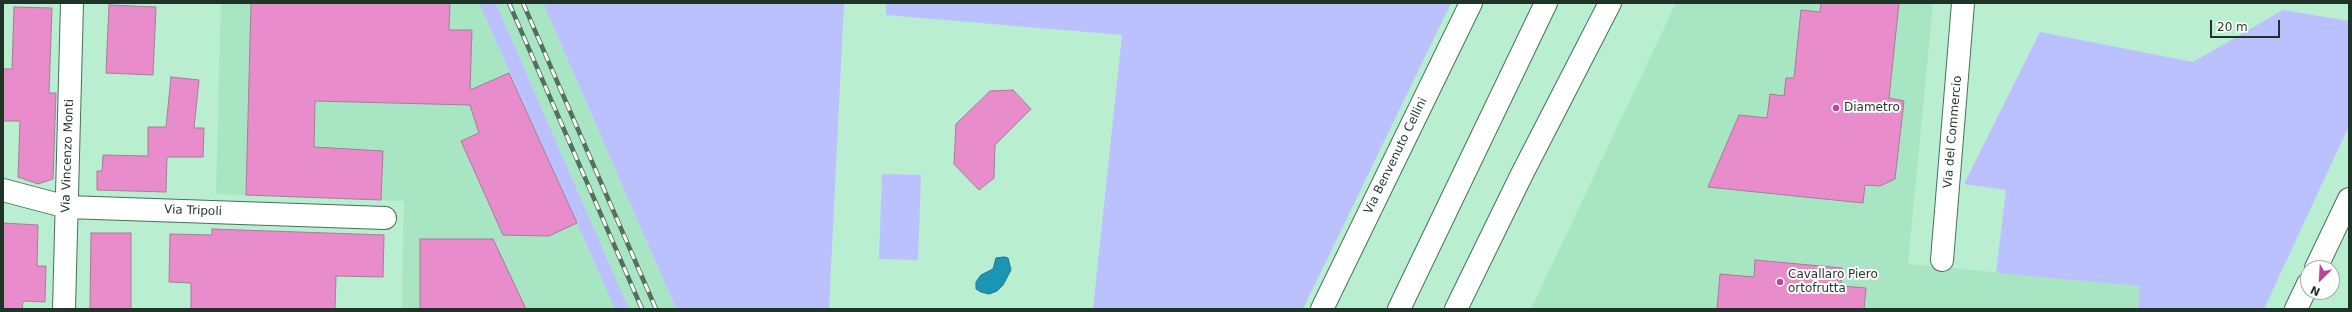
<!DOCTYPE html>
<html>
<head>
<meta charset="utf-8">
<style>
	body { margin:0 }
	#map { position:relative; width:2352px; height:312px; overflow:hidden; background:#baeed0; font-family:"DejaVu Sans",sans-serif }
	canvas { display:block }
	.frame { position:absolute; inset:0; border:4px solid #1f3428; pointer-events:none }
	.north { position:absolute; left:2300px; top:260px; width:40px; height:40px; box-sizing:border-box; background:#fff; border:1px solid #a5aea9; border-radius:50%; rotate:204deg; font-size:11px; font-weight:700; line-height:16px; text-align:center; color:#1f3428 }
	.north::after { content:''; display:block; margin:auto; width:14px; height:18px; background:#bb459b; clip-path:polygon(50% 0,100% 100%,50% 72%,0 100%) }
	.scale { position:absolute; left:2210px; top:20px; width:70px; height:18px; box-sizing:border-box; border:2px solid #1f3428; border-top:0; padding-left:5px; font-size:12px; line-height:14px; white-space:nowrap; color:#1f3428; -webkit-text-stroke:3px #fff; paint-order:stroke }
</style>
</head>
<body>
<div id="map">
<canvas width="2352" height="312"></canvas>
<div class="frame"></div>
<div class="north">N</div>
<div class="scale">20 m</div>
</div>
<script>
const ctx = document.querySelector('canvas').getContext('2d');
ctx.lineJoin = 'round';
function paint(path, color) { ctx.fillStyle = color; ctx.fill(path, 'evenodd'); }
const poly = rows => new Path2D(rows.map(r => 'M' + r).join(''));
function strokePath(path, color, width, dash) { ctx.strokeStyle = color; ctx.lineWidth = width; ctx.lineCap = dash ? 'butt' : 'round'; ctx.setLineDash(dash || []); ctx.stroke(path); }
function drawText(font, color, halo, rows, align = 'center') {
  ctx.font = font + ' "DejaVu Sans",sans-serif'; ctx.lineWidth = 4; ctx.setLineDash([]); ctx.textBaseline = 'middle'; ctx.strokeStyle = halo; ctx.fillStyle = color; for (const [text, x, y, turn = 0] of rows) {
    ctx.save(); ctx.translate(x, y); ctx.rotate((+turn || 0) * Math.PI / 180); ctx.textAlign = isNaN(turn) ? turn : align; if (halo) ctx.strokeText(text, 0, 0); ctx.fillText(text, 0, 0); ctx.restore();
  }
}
const built = poly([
	[221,3,479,3,615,309,402,309,404,201,216,194],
	[496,3,543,3,676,309,629,309],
	[1676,3,1933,3,1908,264,2141,286,2138,309,1531,309]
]);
const green = poly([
	[479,3,496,3,629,309,615,309],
	[543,3,844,3,829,309,676,309],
	[886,3,1451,3,1303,309,1093,309,1122,35,886,15],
	[2283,10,2349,21,2349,126,2264,309,2138,309,2140,286,1996,273,2006,190,1964,184,2040,32,2193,62],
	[882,174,921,175,918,260,879,259]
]);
const water = poly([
	[1004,257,1008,258,1011,270,1003,285,997,291,989,294,981,292,976,289,976,282,981,275,993,269,996,258,1004,257]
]);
const building = poly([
	[251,3,450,3,449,30,472,30,470,90,509,73,577,223,549,236,503,235,461,141,479,133,470,105,315,101,314,147,383,151,381,200,246,195,251,3],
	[1821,3,1899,3,1889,98,1904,101,1895,179,1880,186,1865,185,1863,203,1708,187,1739,115,1767,118,1770,94,1784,96,1786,78,1794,78,1801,10,1820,12,1821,3],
	[109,5,156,7,153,75,106,73,109,5],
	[14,7,52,8,49,93,56,93,53,179,38,184,18,177,20,121,3,121,3,69,12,69,14,7],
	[171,77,199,80,194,128,204,128,203,157,167,157,166,192,97,190,97,171,102,171,103,155,148,156,148,127,166,127,171,77],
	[1013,90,1031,109,995,145,994,178,979,190,954,164,956,124,990,91,1013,90],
	[3,223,38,225,37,266,46,266,45,302,23,301,22,309,3,309,3,223],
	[212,229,384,235,383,277,336,276,335,309,191,309,191,283,169,282,170,234,212,235,212,229],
	[91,233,131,233,131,309,90,309,91,233],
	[420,239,493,239,526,309,420,309,420,239],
	[1755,260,1842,268,1841,286,1866,288,1864,309,1717,309,1720,274,1754,277,1755,260]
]);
const minor = poly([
	[3,190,67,207,385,218],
	[1942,260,1963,3],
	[2316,268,2349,199],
	[64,309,72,3],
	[1322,309,1471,3],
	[2296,309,2308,284]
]);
const trunk = poly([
	[1399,309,1546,3],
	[1456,309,1522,174,1610,3]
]);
const rail = poly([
	[509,3,642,309],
	[523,3,656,309]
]);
const markers = [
	[1836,108,4,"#bb459b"],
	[1780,282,4,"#bb459b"]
];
const poiNames = [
	["Diametro",1844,108],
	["Cavallaro Piero",1788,275],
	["ortofrutta",1788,289]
];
const streetNames = [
	["Via del Commercio",1953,132,-85],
	["Via Vincenzo Monti",68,156,-88],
	["Via Benvenuto Cellini",1396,156,-64],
	["Via Tripoli",193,211,2]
];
paint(built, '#a8e5c3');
paint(green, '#bbc1ff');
paint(water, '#1a95b4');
strokePath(water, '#1c788a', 1);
paint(building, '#e88ccb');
strokePath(building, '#a87c98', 1);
strokePath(minor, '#427259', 24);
strokePath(trunk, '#427259', 24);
strokePath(minor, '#fff', 22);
strokePath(trunk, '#fff', 22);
strokePath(rail, '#51705e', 4.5);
strokePath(rail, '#fff', 3, [9]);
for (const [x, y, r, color] of markers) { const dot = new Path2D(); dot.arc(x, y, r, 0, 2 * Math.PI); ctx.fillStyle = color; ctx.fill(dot); strokePath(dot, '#fff', 1.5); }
drawText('12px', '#1f3428', '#fff', poiNames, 'left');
drawText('12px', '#1f3428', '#fff', streetNames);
</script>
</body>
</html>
